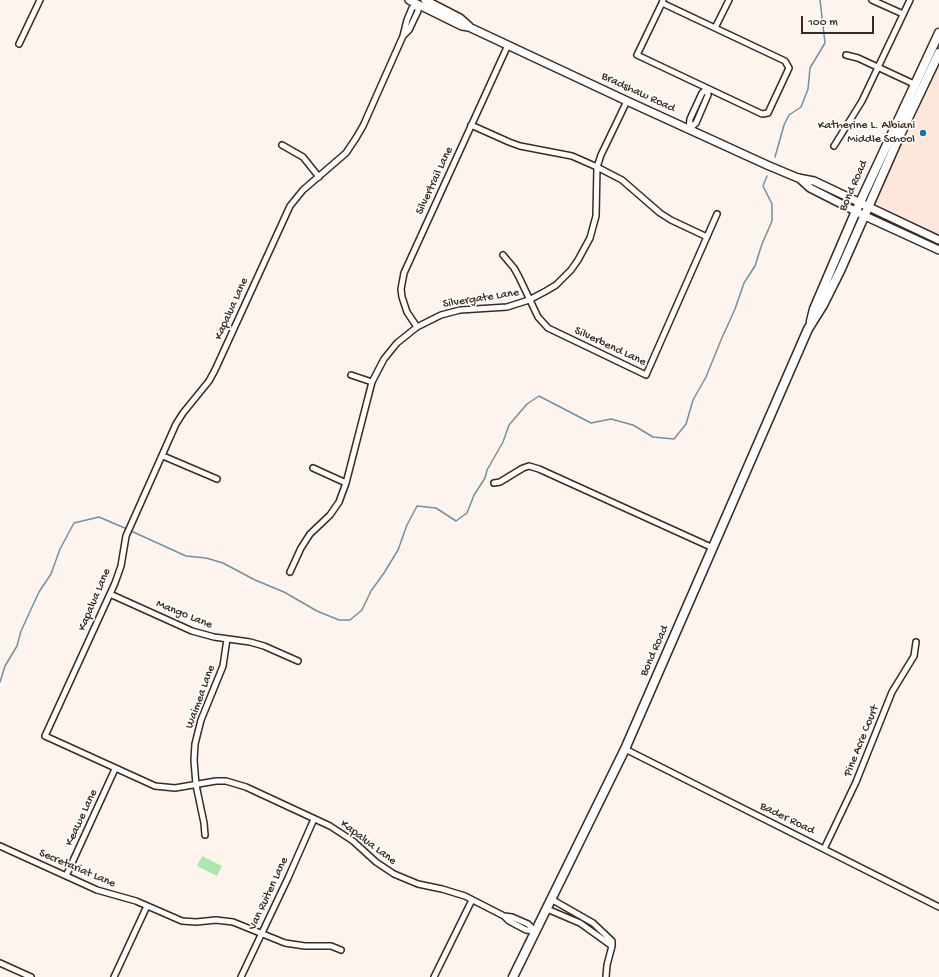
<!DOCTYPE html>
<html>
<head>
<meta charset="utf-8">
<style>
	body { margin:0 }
	#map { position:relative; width:939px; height:977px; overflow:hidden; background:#fef4ee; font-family:"Gochi Hand",sans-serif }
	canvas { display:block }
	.scale { position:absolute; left:801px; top:16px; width:73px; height:18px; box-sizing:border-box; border:2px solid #3b2a1e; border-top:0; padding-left:5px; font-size:12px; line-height:14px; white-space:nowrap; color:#3b2a1e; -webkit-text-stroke:3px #fff; paint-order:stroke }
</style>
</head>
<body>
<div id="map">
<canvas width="939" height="977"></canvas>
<div class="scale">100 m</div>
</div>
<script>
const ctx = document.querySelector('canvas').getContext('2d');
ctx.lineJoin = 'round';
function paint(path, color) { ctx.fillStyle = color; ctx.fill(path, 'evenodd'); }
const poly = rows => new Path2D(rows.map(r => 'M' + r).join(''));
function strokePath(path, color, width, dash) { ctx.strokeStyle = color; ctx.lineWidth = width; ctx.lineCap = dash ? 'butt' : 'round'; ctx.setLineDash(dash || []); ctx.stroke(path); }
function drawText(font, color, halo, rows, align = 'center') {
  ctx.font = font + ' "Gochi Hand",sans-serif'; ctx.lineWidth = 3.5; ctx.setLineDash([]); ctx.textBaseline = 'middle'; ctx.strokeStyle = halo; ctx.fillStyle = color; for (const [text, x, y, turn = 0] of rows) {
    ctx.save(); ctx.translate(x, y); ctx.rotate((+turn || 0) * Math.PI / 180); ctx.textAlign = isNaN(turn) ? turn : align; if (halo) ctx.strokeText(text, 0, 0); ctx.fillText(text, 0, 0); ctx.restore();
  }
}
const built = poly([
	[939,64,939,234,873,202]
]);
const green = poly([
	[202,856,222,866,217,876,197,866]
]);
const stream = poly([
	[775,157,784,125,789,115,801,107,808,89,810,68,825,43,820,0],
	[131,531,186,556,206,558,223,563,255,580,284,592,317,611,339,620,350,620,362,610,371,591,384,573,398,550,407,525,417,506,436,508,456,521,467,513,474,495,485,478,487,470,503,442,509,425,527,404,539,396,591,423,611,419,633,425,653,437,674,439,686,424,693,400,706,377,721,340,735,309,744,283,755,266,762,244,772,221,772,204,763,186,767,176],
	[0,682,5,666,17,646,21,631,39,592,51,574,60,549,74,523,99,517,127,529]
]);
const minor = poly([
	[872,0,903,14],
	[662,3,785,61,789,68,768,113,762,114,637,55,662,3,663,0],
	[417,4,412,8,407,20,403,36,363,126,356,138,346,153,303,190,290,206,215,370,209,381,183,413,176,424,126,536,121,566,115,583,45,736,155,786,175,788,216,781,226,781,246,787,330,826,353,841,376,862,394,874,418,884,442,889,465,896,504,916,512,917,528,924,535,931],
	[715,28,729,0],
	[403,36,409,30,418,11,417,4],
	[19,44,40,0],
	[846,55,858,58,914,84],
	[471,125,509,142,520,146,572,156,597,167,622,180,660,213,671,220,707,237],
	[689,129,696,123,708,95,707,89],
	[689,129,690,119,702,93,707,89],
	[282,145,303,157,319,177],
	[834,146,862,101,910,0],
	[503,255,514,268,519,277,538,317,548,328,646,375,717,214],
	[417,327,407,312,402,297,401,289,404,273,508,45],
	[351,375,372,382],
	[163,456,217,479],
	[313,468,346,483],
	[494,483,500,482,523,468,529,466,539,469,713,548],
	[290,572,301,548,310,534,330,515,339,502,346,483,372,382,384,359,397,343,417,327,441,315,460,310,507,307,529,300,546,291,556,285,571,270,578,260,590,238,596,216,597,167,601,155,627,101],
	[110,594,192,631,214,637,250,642,264,646,298,661],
	[625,749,939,907],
	[205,835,204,823,196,785,194,760,195,744,201,720,223,666,227,639],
	[0,846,97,890,136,901,182,921,196,922,216,920,233,922,285,943,305,946,331,946,341,950],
	[824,849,856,782,892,692,914,656,916,642],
	[66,876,115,769],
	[551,899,593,923,612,941,612,946,607,965,606,977],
	[547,909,580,923,612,946],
	[504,916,509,921,526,930,535,931],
	[0,963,31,977],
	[114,977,147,906],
	[241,977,288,878,314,819],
	[434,977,472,900]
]);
const secondary = poly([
	[409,0,462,26,469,27,627,101,767,165,798,178,814,181,939,240],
	[425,0,460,18,469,26],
	[799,178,810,188,865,216,939,250]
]);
const primary = poly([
	[811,321,814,309,856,211,939,33],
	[513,977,625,749,808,329,823,305,840,271,900,135,939,53]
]);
const markers = [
	[923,133,4,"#1f6fb2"]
];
const streetNames = [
	["Bradshaw Road",638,93,25],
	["Silvertrail Lane",435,181,-65],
	["Bond Road",854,186,-66],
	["Silvergate Lane",481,299,-9],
	["Kapalua Lane",232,309,-66],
	["Silverbend Lane",610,347,25],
	["Kapalua Lane",95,600,-67],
	["Mango Lane",184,615,22],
	["Bond Road",655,651,-66],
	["Waimea Lane",201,697,-70],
	["Pine Acre Court",862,741,-68],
	["Keawe Lane",82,818,-65],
	["Bader Road",787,819,26],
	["Kapalua Lane",368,843,37],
	["Secretariat Lane",77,869,23],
	["Van Ruiten Lane",269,894,-65]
];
const poiNames = [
	["Katherine L. Albiani",915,126],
	["Middle School",915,140]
];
paint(built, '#fde6da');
paint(green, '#abe8ae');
strokePath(stream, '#7290a1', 1.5);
strokePath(minor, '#3b2a1e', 8);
strokePath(secondary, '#3b2a1e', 10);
strokePath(primary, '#3b2a1e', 11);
strokePath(minor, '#fff', 5);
strokePath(secondary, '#fff', 7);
strokePath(primary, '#fff', 8);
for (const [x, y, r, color] of markers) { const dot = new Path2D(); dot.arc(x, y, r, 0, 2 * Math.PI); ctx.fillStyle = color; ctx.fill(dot); strokePath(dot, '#fff', 1.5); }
drawText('12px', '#3b2a1e', '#fff', streetNames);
drawText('12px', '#3b2a1e', '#fff', poiNames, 'right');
</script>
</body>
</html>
